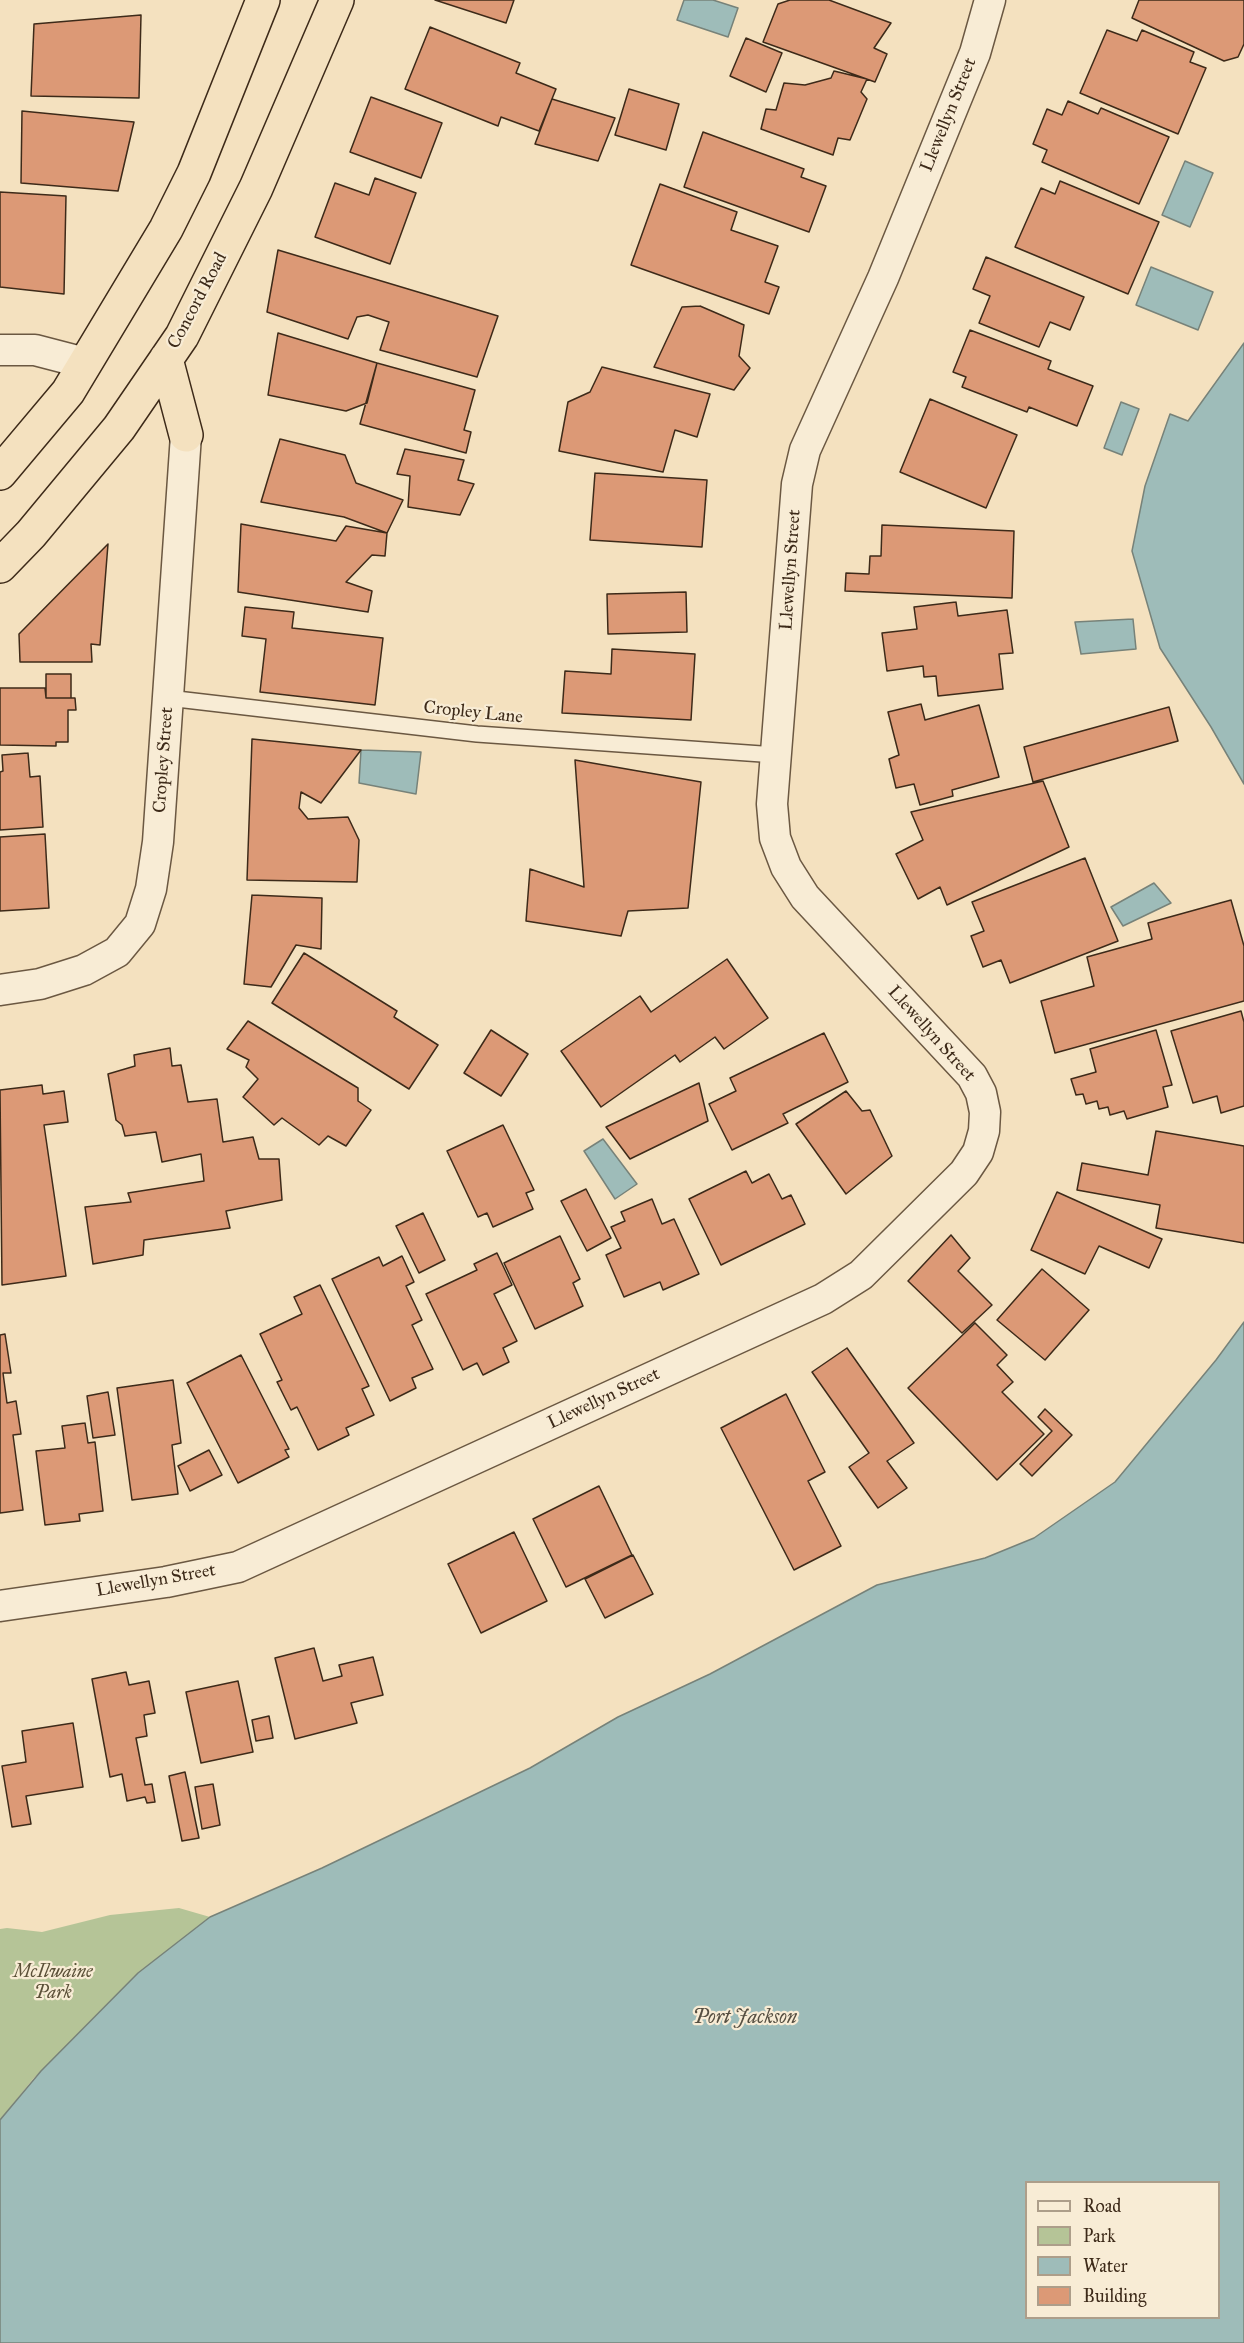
<!DOCTYPE html>
<html>
<head>
<meta charset="utf-8">
<style>
	body { margin:0 }
	#map { position:relative; width:1244px; height:2343px; overflow:hidden; background:#f4e1bf; font-family:"IM FELL Great Primer",serif }
	canvas { display:block }
	.legend { position:absolute; left:1025px; top:2181px; width:195px; height:138px; box-sizing:border-box; background:#f8ecd5; border:2px solid #ad9e8a; margin:0; padding:8px 10px; list-style:none; font-size:18px; color:#3d2a19 }
	.legend li { display:flex; align-items:center; gap:12px; height:30px }
	.legend b { width:30px; border:2px solid #ad9e8a }
</style>
</head>
<body>
<div id="map">
<canvas width="1244" height="2343"></canvas>
<ul class="legend">
<li><b style="height:8px;background:#f8ecd5"></b>Road</li>
<li><b style="height:16px;background:#b5c497"></b>Park</li>
<li><b style="height:16px;background:#9ebcb9"></b>Water</li>
<li><b style="height:16px;background:#dc9976"></b>Building</li>
</ul>
</div>
<script>
const ctx = document.querySelector('canvas').getContext('2d');
ctx.lineJoin = 'round';
function paint(path, color) { ctx.fillStyle = color; ctx.fill(path, 'evenodd'); }
const poly = rows => new Path2D(rows.map(r => 'M' + r).join(''));
function strokePath(path, color, width, dash) { ctx.strokeStyle = color; ctx.lineWidth = width; ctx.lineCap = dash ? 'butt' : 'round'; ctx.setLineDash(dash || []); ctx.stroke(path); }
function drawText(font, color, halo, rows, align = 'center') {
  ctx.font = font + ' "IM FELL Great Primer",serif'; ctx.lineWidth = 4.5; ctx.setLineDash([]); ctx.textBaseline = 'middle'; ctx.strokeStyle = halo; ctx.fillStyle = color; for (const [text, x, y, turn = 0] of rows) {
    ctx.save(); ctx.translate(x, y); ctx.rotate((+turn || 0) * Math.PI / 180); ctx.textAlign = isNaN(turn) ? turn : align; if (halo) ctx.strokeText(text, 0, 0); ctx.fillText(text, 0, 0); ctx.restore();
  }
}
const green = poly([
	[179,1908,210,1917,138,1973,33,2079,0,2120,0,1929,7,1928,42,1932,110,1915]
]);
const water = poly([
	[684,0,713,0,738,8,728,37,677,20,684,0],
	[1185,161,1213,173,1190,227,1162,215,1185,161],
	[1151,267,1213,292,1198,330,1136,305,1151,267],
	[1244,343,1244,784,1211,727,1160,648,1132,551,1145,486,1170,414,1188,421,1244,343],
	[1121,402,1139,409,1122,455,1104,448,1121,402],
	[1133,619,1136,649,1081,654,1075,622,1133,619],
	[361,750,421,752,416,794,359,783,361,750],
	[1154,883,1171,903,1123,926,1111,907,1154,883],
	[603,1139,637,1184,615,1199,584,1151,603,1139],
	[1244,1322,1244,2343,0,2343,0,2120,41,2071,138,1973,210,1917,322,1868,530,1768,618,1717,710,1674,877,1585,985,1558,1034,1538,1115,1482,1216,1360,1244,1322],
	[1026,2182,1218,2182,1218,2318,1026,2318,1026,2182]
]);
const building = poly([
	[435,0,514,0,506,23,435,0],
	[790,0,829,0,891,23,874,48,887,54,875,82,763,42,778,4,790,0],
	[1139,0,1244,0,1244,44,1238,57,1224,61,1132,18,1139,0],
	[141,15,139,98,31,96,34,24,141,15],
	[430,27,520,63,516,73,556,89,539,131,501,117,498,126,405,89,430,27],
	[1107,30,1137,41,1142,30,1194,52,1190,62,1206,68,1178,134,1080,93,1107,30],
	[746,38,782,53,766,92,730,76,746,38],
	[834,71,867,79,861,92,867,99,850,140,838,138,833,155,761,129,766,109,776,110,784,83,805,85,831,78,834,71],
	[629,89,679,104,666,150,615,135,629,89],
	[371,97,442,123,421,178,350,152,371,97],
	[552,99,615,118,598,161,535,144,552,99],
	[1068,101,1098,114,1101,108,1169,137,1139,204,1042,162,1047,150,1033,144,1047,109,1062,115,1068,101],
	[22,111,134,122,118,191,21,183,22,111],
	[703,132,804,169,801,177,826,186,809,232,684,187,703,132],
	[375,178,416,193,390,264,315,237,335,183,369,195,375,178],
	[1060,181,1159,222,1128,294,1015,247,1041,188,1055,194,1060,181],
	[660,184,737,212,731,230,778,246,765,282,779,287,769,314,631,265,660,184],
	[0,192,66,196,64,294,0,287,0,192],
	[278,250,498,316,477,377,380,350,389,322,368,315,357,317,348,339,267,312,278,250],
	[986,257,1084,297,1070,330,1050,322,1039,347,979,323,990,296,973,289,986,257],
	[700,306,744,325,739,356,750,368,734,390,654,367,682,307,700,306],
	[970,330,1051,361,1048,369,1093,386,1077,426,1029,407,1027,412,962,387,966,377,953,372,970,330],
	[278,333,377,363,367,403,346,411,268,395,278,333],
	[377,363,475,390,464,430,471,432,466,453,360,424,377,363],
	[602,367,710,394,697,437,675,430,663,472,559,451,568,402,590,392,602,367],
	[930,399,1017,435,986,508,900,472,930,399],
	[280,439,345,455,356,483,403,500,387,533,344,517,261,502,280,439],
	[405,449,464,460,458,480,474,484,460,515,408,507,410,476,397,474,405,449],
	[595,473,707,480,702,547,590,540,595,473],
	[241,524,336,541,346,526,387,533,385,556,372,555,346,582,372,591,368,612,238,592,241,524],
	[882,525,1014,531,1012,598,845,591,846,573,869,574,870,556,881,556,882,525],
	[108,544,100,645,91,644,92,662,20,662,19,634,108,544],
	[686,592,687,632,608,634,607,594,686,592],
	[956,602,958,616,1007,610,1013,653,999,654,1003,689,938,696,936,676,924,677,923,666,887,671,882,633,917,629,914,607,956,602],
	[245,607,294,612,292,628,383,638,375,705,260,692,266,639,242,636,245,607],
	[612,649,695,654,691,720,562,713,565,671,611,674,612,649],
	[46,674,71,674,71,698,46,698,46,674],
	[0,688,45,688,46,698,75,698,76,710,68,710,68,742,56,742,56,746,0,745,0,688],
	[921,704,925,720,979,705,999,777,952,790,953,796,920,805,914,784,896,788,889,759,899,755,888,712,921,704],
	[1169,707,1178,741,1033,782,1024,747,1169,707],
	[252,739,361,750,321,803,301,792,299,808,308,819,348,817,359,840,357,882,247,880,252,739],
	[28,753,30,777,40,776,43,827,0,830,0,772,3,771,2,755,28,753],
	[575,760,701,782,688,908,628,911,621,936,526,921,530,869,584,887,575,760],
	[1043,781,1069,847,947,905,940,887,918,899,896,854,923,840,911,812,1043,781],
	[45,834,49,908,0,911,0,837,45,834],
	[1085,858,1118,941,1010,983,1001,960,983,967,971,936,984,931,972,902,1085,858],
	[252,895,322,898,321,949,296,945,271,987,244,984,252,895],
	[1231,900,1244,946,1244,1001,1055,1053,1041,1001,1094,986,1087,957,1152,939,1148,923,1231,900],
	[304,953,397,1011,394,1017,438,1045,409,1089,272,1003,304,953],
	[727,959,768,1018,724,1049,715,1037,680,1062,675,1055,601,1107,561,1051,640,996,651,1012,727,959],
	[1241,1011,1244,1022,1244,1106,1221,1113,1217,1096,1193,1103,1171,1031,1241,1011],
	[248,1021,358,1088,358,1101,371,1110,346,1146,328,1136,319,1145,282,1118,274,1125,243,1097,258,1079,246,1067,249,1060,227,1049,248,1021],
	[491,1030,528,1054,501,1096,464,1073,491,1030],
	[1156,1030,1172,1085,1163,1087,1168,1107,1127,1119,1124,1111,1110,1115,1108,1107,1099,1109,1097,1101,1086,1104,1083,1094,1076,1095,1071,1079,1096,1072,1090,1049,1156,1030],
	[824,1033,848,1082,783,1114,788,1123,732,1150,709,1104,736,1091,730,1078,824,1033],
	[170,1048,172,1066,181,1065,188,1102,217,1099,223,1142,253,1137,259,1159,279,1159,282,1200,226,1211,230,1228,144,1240,143,1255,93,1264,85,1207,131,1202,128,1193,204,1181,201,1154,162,1162,156,1132,125,1136,122,1125,116,1120,108,1074,135,1066,134,1055,170,1048],
	[699,1083,708,1121,630,1159,606,1127,699,1083],
	[42,1085,43,1094,64,1091,68,1122,44,1125,66,1276,2,1285,0,1090,42,1085],
	[846,1091,862,1111,870,1110,892,1156,846,1194,796,1124,846,1091],
	[503,1125,534,1190,526,1193,533,1209,493,1227,487,1213,478,1217,447,1151,503,1125],
	[1156,1131,1244,1146,1244,1243,1156,1228,1160,1205,1077,1190,1082,1163,1148,1175,1156,1131],
	[746,1171,752,1183,769,1174,782,1199,791,1195,805,1224,721,1265,689,1199,746,1171],
	[586,1189,611,1238,587,1251,561,1201,586,1189],
	[1057,1192,1162,1239,1149,1268,1099,1246,1085,1274,1031,1250,1057,1192],
	[652,1199,662,1224,674,1219,699,1274,663,1290,660,1282,624,1297,606,1255,621,1248,611,1227,625,1221,621,1212,652,1199],
	[423,1213,445,1260,419,1273,396,1226,423,1213],
	[951,1235,970,1258,958,1271,992,1305,962,1333,908,1281,951,1235],
	[560,1236,580,1279,573,1283,583,1306,535,1329,504,1263,560,1236],
	[497,1253,512,1285,494,1294,517,1341,503,1348,509,1362,483,1375,477,1363,463,1370,426,1294,477,1270,474,1264,497,1253],
	[402,1256,414,1282,406,1286,422,1320,412,1325,433,1369,412,1378,416,1388,390,1401,332,1279,379,1257,383,1266,402,1256],
	[1042,1269,1089,1310,1045,1360,997,1320,1042,1269],
	[320,1285,369,1386,362,1389,374,1415,346,1428,349,1435,318,1450,297,1407,291,1410,277,1382,282,1380,260,1334,302,1314,294,1297,320,1285],
	[975,1323,1007,1355,997,1365,1013,1382,1002,1392,1044,1434,997,1480,908,1388,975,1323],
	[5,1334,11,1373,3,1373,7,1403,16,1401,21,1434,13,1435,23,1510,0,1513,0,1335,5,1334],
	[847,1348,914,1443,887,1461,907,1488,878,1508,849,1467,869,1453,812,1372,847,1348],
	[241,1355,289,1449,285,1450,289,1457,238,1483,187,1383,241,1355],
	[173,1380,181,1443,172,1445,178,1494,132,1500,117,1388,173,1380],
	[108,1392,115,1435,93,1438,87,1396,108,1392],
	[786,1394,825,1472,808,1481,841,1546,794,1570,721,1428,786,1394],
	[1045,1409,1072,1435,1032,1476,1020,1464,1052,1431,1038,1417,1045,1409],
	[85,1423,88,1443,95,1442,103,1511,79,1514,80,1521,45,1525,36,1451,65,1448,62,1426,85,1423],
	[209,1450,222,1475,190,1491,178,1466,209,1450],
	[599,1486,632,1555,566,1587,533,1519,599,1486],
	[514,1532,547,1601,481,1633,448,1564,514,1532],
	[633,1555,653,1594,605,1618,585,1579,633,1555],
	[314,1648,323,1681,342,1676,339,1665,373,1657,383,1695,351,1703,357,1723,295,1739,275,1658,314,1648],
	[126,1672,129,1685,149,1681,155,1713,144,1715,147,1736,136,1738,145,1785,152,1784,155,1802,147,1803,145,1797,127,1801,122,1774,110,1777,92,1679,126,1672],
	[238,1681,253,1752,201,1763,186,1692,238,1681],
	[269,1716,273,1738,256,1741,252,1720,269,1716],
	[73,1723,83,1787,26,1796,31,1824,12,1827,2,1766,26,1762,22,1731,73,1723],
	[185,1772,199,1838,182,1841,169,1776,185,1772],
	[213,1784,220,1825,202,1829,195,1787,213,1784]
]);
const service = poly([
	[168,698,477,734,776,755]
]);
const minor = poly([
	[0,350,35,350,85,363],
	[0,990,40,984,84,970,117,952,140,924,151,889,158,842,186,435],
	[0,1606,166,1582,238,1567,823,1299,861,1275,964,1173,978,1152,984,1131,985,1112,981,1093,972,1076,805,897,786,867,775,838,772,804,797,484,805,450,883,278,975,53,990,0]
]);
const trunk = poly([
	[166,359,186,435],
	[0,473,68,392,166,229,194,173,263,0],
	[0,566,31,534,119,428,182,336,256,188,337,0]
]);
const streetNames = [
	["Llewellyn Street",949,115,-68],
	["Concord Road",198,301,-62],
	["Llewellyn Street",791,570,-86],
	["Cropley Lane",473,713,6],
	["Cropley Street",164,760,-86],
	["Llewellyn Street",931,1034,48],
	["Llewellyn Street",604,1399,-25],
	["Llewellyn Street",156,1581,-10]
];
const parkNames = [
	["McIlwaine",53,1973],
	["Park",53,1994]
];
const waterNames = [
	["Port Jackson",745,2018]
];
paint(green, '#b5c497');
paint(water, '#9ebcb9');
strokePath(water, '#778279', 1.5);
paint(building, '#dc9976');
strokePath(building, '#3d2a19', 1.5);
strokePath(service, '#6b5842', 18);
strokePath(minor, '#6b5842', 33);
strokePath(trunk, '#3d2a19', 36);
strokePath(service, '#f8ecd5', 15);
strokePath(minor, '#f8ecd5', 30);
strokePath(trunk, '#f4e1bf', 33);
drawText('18px', '#3d2a19', '#f8ecd5', streetNames);
drawText('italic 18px', '#5b5038', '#f8ecd5', parkNames);
drawText('italic 20px', '#554e41', '#f8ecd5', waterNames);
</script>
</body>
</html>
